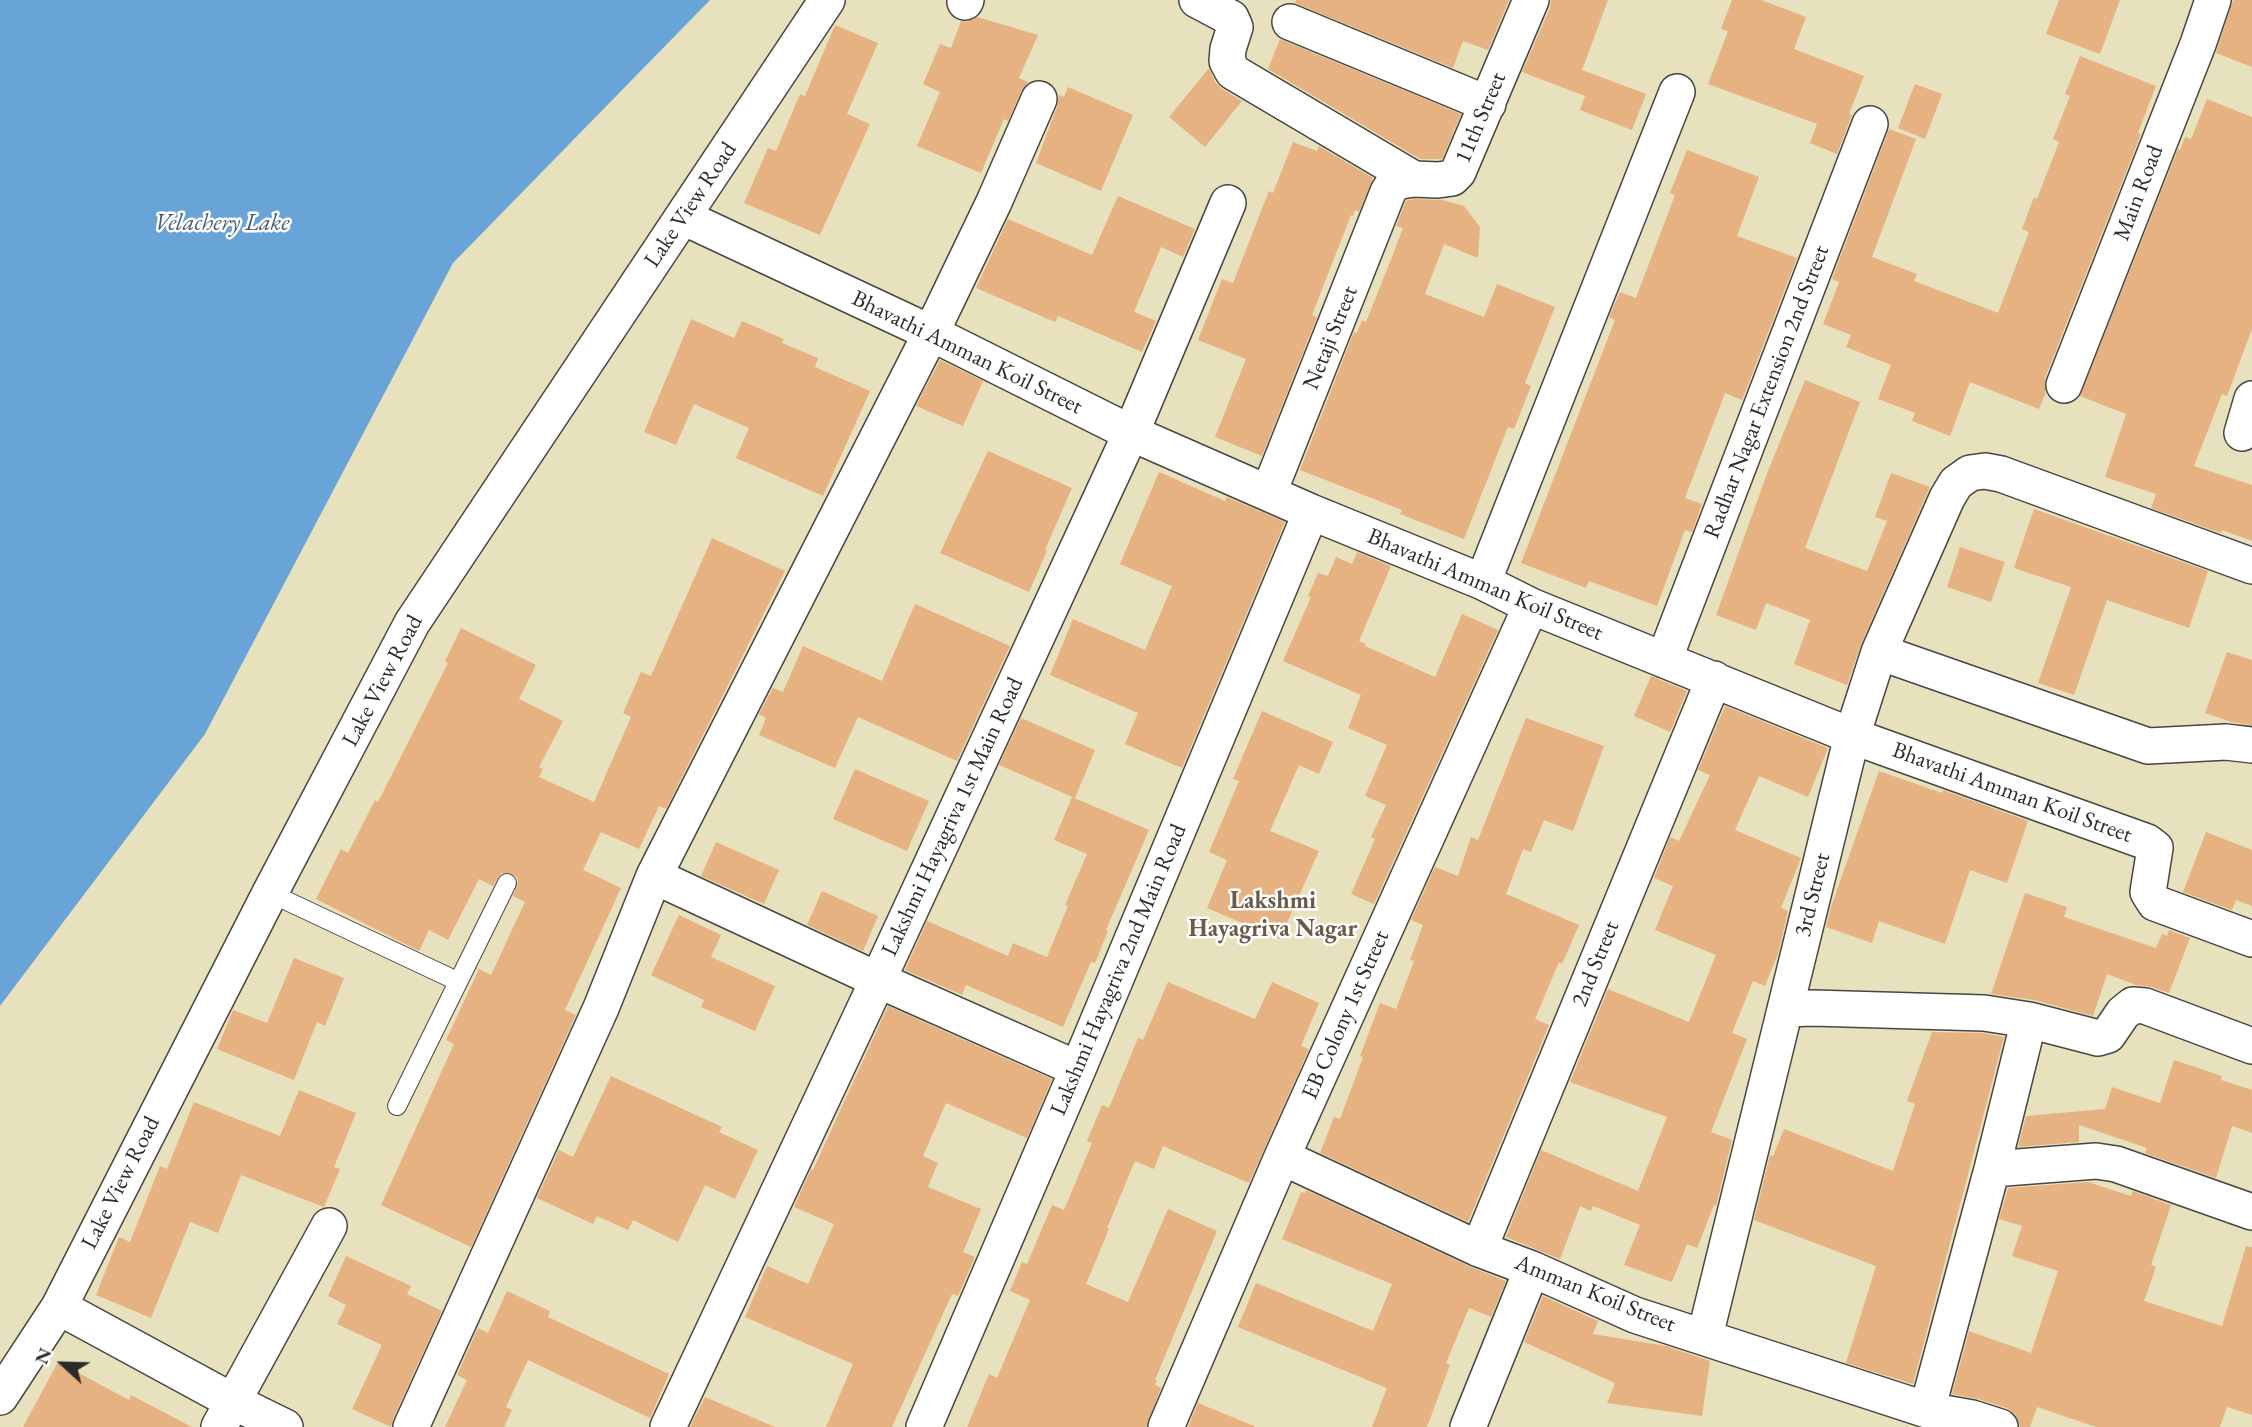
<!DOCTYPE html>
<html>
<head>
<meta charset="utf-8">
<style>
	body { margin:0 }
	#map { position:relative; width:2252px; height:1427px; overflow:hidden; background:#e8e1be; font-family:"EB Garamond",serif }
	canvas { display:block }
	.north { position:absolute; left:28px; top:1329px; width:70px; height:70px; -webkit-text-stroke:5px #fff; paint-order:stroke; rotate:292deg; font-size:19px; font-weight:700; line-height:28px; text-align:center; color:#2b2b2b }
	.north::after { content:''; display:block; margin:auto; width:24px; height:32px; background:#2b2b2b; clip-path:polygon(50% 0,100% 100%,50% 72%,0 100%) }
</style>
</head>
<body>
<div id="map">
<canvas width="2252" height="1427"></canvas>
<div class="north">N</div>
</div>
<script>
const ctx = document.querySelector('canvas').getContext('2d');
ctx.lineJoin = 'round';
function paint(path, color) { ctx.fillStyle = color; ctx.fill(path, 'evenodd'); }
const poly = rows => new Path2D(rows.map(r => 'M' + r).join(''));
function strokePath(path, color, width, dash) { ctx.strokeStyle = color; ctx.lineWidth = width; ctx.lineCap = dash ? 'butt' : 'round'; ctx.setLineDash(dash || []); ctx.stroke(path); }
function drawText(font, color, halo, rows, align = 'center') {
  ctx.font = font + ' "EB Garamond",serif'; ctx.lineWidth = 5; ctx.setLineDash([]); ctx.textBaseline = 'middle'; ctx.strokeStyle = halo; ctx.fillStyle = color; for (const [text, x, y, turn = 0] of rows) {
    ctx.save(); ctx.translate(x, y); ctx.rotate((+turn || 0) * Math.PI / 180); ctx.textAlign = isNaN(turn) ? turn : align; if (halo) ctx.strokeText(text, 0, 0); ctx.fillText(text, 0, 0); ctx.restore();
  }
}
const water = poly([
	[0,0,710,0,453,263,205,734,0,1006]
]);
const building = poly([
	[1296,0,1509,0,1488,50,1463,41,1453,68,1295,3],
	[1551,0,1608,0,1582,70,1646,94,1632,130,1580,110,1585,96,1522,72,1550,8],
	[1732,0,1761,0,1806,17,1794,49,1864,76,1849,114,1852,115,1837,154,1810,143,1817,124,1708,84,1728,31,1721,29],
	[2059,0,2120,0,2100,54,2046,34],
	[2233,0,2252,0,2252,67,2216,53],
	[977,17,1038,35,1019,78,1028,82,1021,91,1008,121,1004,119,981,173,917,146,940,92,923,84,940,44,951,48,961,21,967,22],
	[835,25,878,43,847,114,870,124,820,235,744,203,768,148,776,151,800,94,805,96],
	[1280,39,1461,114,1442,159,1420,159,1268,69],
	[2080,56,2156,86,2138,133,2141,134,2045,378,2046,392,2039,409,1970,382,1950,436,1912,421,1915,413,1878,399,1891,365,1846,347,1851,335,1823,324,1839,282,1832,279,1889,129,1916,139,1872,257,1917,274,1914,281,1998,313,2029,232,2022,229,2034,197,2037,199,2059,142,2053,139,2070,96,2065,94],
	[1209,68,1215,82,1222,89,1242,101,1205,147,1169,117],
	[1915,84,1942,94,1925,139,1898,128],
	[1068,87,1133,115,1101,191,1036,163,1057,107,1059,95,1064,97],
	[2207,99,2252,117,2252,329,2227,396,2222,394,2194,466,2252,485,2252,541,2222,530,2221,533,2151,508,2156,494,2105,477,2126,414,2080,396,2178,149,2180,150,2185,137,2191,139],
	[1293,142,1317,151,1319,146,1373,178,1359,212,1355,210,1353,216,1351,215,1312,315,1317,317,1262,456,1215,437,1246,359,1198,340,1222,279,1233,283,1269,191,1273,193],
	[1687,150,1759,177,1737,236,1797,258,1742,400,1725,393,1685,498,1702,504,1692,532,1685,530,1657,606,1589,581,1586,588,1521,563,1615,320,1609,317,1620,292,1636,298,1675,195,1670,193],
	[1118,196,1195,229,1183,257,1161,247,1134,312,1156,321,1142,352,1058,316,1055,322,976,288,1008,219,1092,255],
	[1415,199,1442,200,1464,206,1480,227,1478,258,1444,244,1425,294,1484,317,1497,284,1555,307,1525,383,1531,386,1514,429,1508,427,1464,539,1400,514,1402,510,1300,470,1354,332,1357,333,1362,320,1366,322,1390,262,1403,228,1396,226,1406,201],
	[691,319,734,338,742,321,784,339,782,343,818,358,815,367,870,391,823,496,736,458,749,428,694,404,676,445,644,432],
	[940,360,983,381,963,426,916,406],
	[1805,380,1860,402,1805,548,1867,571,1887,521,1875,517,1891,473,1930,487,1861,644,1847,685,1794,664,1810,620,1766,603,1756,630,1716,615,1768,471],
	[988,451,1072,488,1045,550,1047,551,1029,592,940,553],
	[1159,472,1225,501,1227,497,1285,522,1182,768,1125,744,1138,713,1050,675,1073,619,1145,650,1172,586,1120,564],
	[2034,509,2208,571,2189,628,2107,600,2074,695,2038,683,2071,587,2014,568],
	[712,538,785,571,666,809,659,806,639,849,601,832,583,870,621,888,565,1010,576,1015,471,1247,381,1205,454,1044,446,1040,479,969,491,975,525,902,513,896,518,883,517,877,511,873,501,873,493,886,479,879,448,940,429,930,419,951,316,899,341,849,348,853,375,800,378,802,448,663,445,661,461,628,536,665,519,699,563,721,539,767,543,769,539,777,594,802,631,717,623,713,641,672,651,676],
	[1960,547,2005,562,1991,602,1947,587],
	[1357,552,1391,566,1359,641,1366,644,1365,646,1435,677,1462,614,1498,630,1374,904,1351,894,1375,839,1371,837,1386,805,1365,796,1387,745,1348,728,1361,695,1283,661,1311,597,1308,596,1318,573,1328,576,1336,557,1352,564],
	[915,604,1010,646,957,761,858,717,835,768,759,735,766,718,759,714,773,688,783,692,803,646,882,681],
	[2227,652,2252,660,2252,725,2231,722,2205,713],
	[1651,676,1687,691,1670,732,1634,716],
	[1725,706,1828,748,1808,797,1759,776,1735,830,1801,858,1781,908,1788,911,1778,954,1765,986,1753,981,1732,1033,1747,1039,1711,1132,1732,1140,1716,1206,1714,1205,1697,1248,1687,1244,1672,1282,1624,1265,1640,1225,1593,1206,1591,1211,1580,1206,1560,1259,1506,1237,1541,1150,1638,1191,1667,1117,1570,1082,1608,989,1689,1022,1716,955,1655,930,1673,886,1654,878,1670,837,1679,841,1710,775,1698,770],
	[1262,711,1333,742,1319,774,1299,765,1270,831,1319,851,1280,939,1207,908,1227,860,1209,852,1239,781,1233,779],
	[1021,718,1095,750,1075,798,999,765],
	[1526,718,1604,746,1573,831,1544,820,1531,852,1523,849,1506,894,1579,925,1562,964,1559,962,1535,1019,1549,1025,1468,1222,1320,1153,1334,1117,1340,1119,1363,1057,1360,1056,1380,1003,1396,1009,1414,961,1410,960,1423,925,1411,920,1435,867,1458,876,1471,837,1478,840],
	[855,769,929,801,907,851,833,819],
	[1879,771,1942,793,1943,790,2028,821,2007,883,1970,870,1945,944,1879,921,1872,943,1826,927,1831,907],
	[1072,797,1149,830,1106,930,1108,931,1095,963,1091,962,1063,1027,966,985,962,995,905,970,927,921,1008,956,1013,943,1047,957,1068,906,1065,905,1087,854,1054,840],
	[2206,832,2252,850,2252,906,2236,900,2232,910,2183,892],
	[716,842,779,870,764,904,701,876],
	[822,891,878,916,863,951,807,925],
	[2025,893,2067,907,2064,917,2156,948,2162,934,2167,936,2169,930,2190,938,2169,993,2152,987,2136,985,2107,974,2093,1016,2034,1000,1991,994],
	[679,915,721,935,711,957,775,986,755,1031,701,1007,704,1000,651,975],
	[294,958,344,978,325,1026,317,1022,294,1080,217,1049,233,1010,267,1023],
	[1168,982,1255,1019,1272,982,1319,1003,1301,1046,1309,1049,1249,1183,1163,1146,1154,1169,1135,1161,1107,1228,1109,1229,1086,1284,1128,1302,1168,1209,1217,1231,1155,1380,1157,1381,1155,1385,1161,1388,1146,1427,967,1427,989,1374,997,1378,1030,1300,1010,1291,1022,1262,1027,1264,1052,1205,1064,1210,1092,1143,1087,1141,1102,1105,1109,1108,1138,1038,1143,1040],
	[888,1006,1052,1079,1027,1138,946,1103,923,1156,938,1163,928,1187,981,1209,963,1252,975,1257,958,1296,952,1294,892,1427,826,1427,853,1364,745,1317,767,1266,808,1284,834,1224,794,1207,811,1169,813,1170],
	[1932,1032,1982,1033,2004,1037,1913,1384,1846,1363,1876,1266,1754,1220,1770,1155,1773,1156,1784,1129,1893,1171,1915,1104,1907,1101],
	[2174,1060,2222,1076,2221,1080,2252,1090,2252,1133,2232,1126,2216,1178,2145,1153,2147,1148,2079,1125,2079,1142,2018,1147,2026,1116,2105,1109,2112,1087,2160,1103],
	[611,1076,722,1127,719,1132,758,1150,735,1199,705,1185,678,1242,633,1220,628,1230,597,1216,593,1224,537,1198,559,1150,573,1157],
	[299,1090,356,1113,334,1167,340,1169,324,1207,241,1175,218,1233,190,1222,151,1318,96,1295,119,1237,130,1242,160,1166,167,1169,194,1102,280,1136],
	[2088,1182,2131,1196,2133,1191,2171,1205,2151,1265,2156,1267,2144,1301,2222,1326,2246,1246,2252,1247,2252,1415,2227,1407,2220,1427,2096,1427,2037,1407,2030,1427,2020,1427,2015,1414,2007,1408,1978,1399,1952,1394,1969,1331,2031,1353,2058,1271,2012,1256,2022,1226,1999,1219,2008,1188],
	[1306,1190,1471,1267,1506,1281,1491,1317,1469,1308,1446,1363,1450,1365,1427,1427,1372,1427,1387,1388,1238,1327,1256,1283,1373,1331,1392,1284,1282,1239,1301,1192,1305,1193],
	[346,1256,411,1286,407,1294,442,1311,393,1419,391,1427,352,1409,382,1345,337,1324,346,1305,328,1296],
	[507,1291,550,1311,548,1317,669,1374,650,1418,528,1360,506,1407,512,1410,504,1427,445,1427,467,1380,457,1375,478,1328,488,1333],
	[1543,1296,1598,1321,1593,1334,1666,1346,1710,1361,1702,1416,1607,1403,1615,1383,1524,1342],
	[58,1362,129,1400,131,1395,192,1427,23,1427],
	[705,1397,775,1427,690,1427],
	[1198,1403,1254,1426,1254,1427,1188,1427]
]);
const service = poly([
	[270,893,457,981],
	[397,1106,507,883]
]);
const minor = poly([
	[1197,0,1231,18,1235,27,1228,49,1227,61,1233,72,1414,179],
	[965,2,966,0],
	[1290,22,1488,104],
	[1039,99,994,202,931,333,654,876,878,980,1078,1069],
	[683,217,931,333,1131,433,1311,512,1483,582,1531,606,1852,736,2147,842,2155,848,2148,892,2155,903,2252,939],
	[2064,385,2198,44,2213,0],
	[2242,433,2252,399],
	[1269,492,1388,192,1393,184,1401,181,1414,179,1438,180,1452,178,1458,172,1531,0],
	[1483,582,1677,92],
	[1879,652,2148,746,2226,742,2252,745],
	[1664,660,1870,124],
	[1785,1009,1813,1008,1984,1013,2029,1020,2098,1038,2108,1035,2123,1013,2133,1005,2145,1006,2252,1046],
	[1282,1157,1479,1249,1532,1269,1635,1315,1927,1410,1972,1418,2000,1427],
	[1992,1169,2096,1161,2116,1164,2252,1212],
	[1479,1249,1714,679],
	[59,1307,232,1401,285,1427],
	[1705,1336,1852,736,1879,652,1947,498,1956,483,1970,473,1985,471,2001,474,2252,566],
	[0,1397,59,1307,270,893,412,623,827,0],
	[1927,1410,1992,1169,2029,1020],
	[219,1427,329,1226],
	[411,1427,601,1008,654,876],
	[668,1427,878,980,1131,433,1228,203],
	[924,1427,1078,1069,1311,512],
	[1166,1427,1282,1157,1531,606],
	[1468,1427,1532,1269]
]);
const streetNames = [
	["11th Street",1481,118,-67],
	["Main Road",2139,193,-69],
	["Lake View Road",691,205,-56],
	["Netaji Street",1331,338,-68],
	["Bhavathi Amman Koil Street",967,353,26],
	["Radhar Nagar Extension 2nd Street",1767,392,-69],
	["Bhavathi Amman Koil Street",1485,585,23],
	["Lake View Road",383,681,-62],
	["Bhavathi Amman Koil Street",2012,793,20],
	["Lakshmi Hayagriva 1st Main Road",953,817,-65],
	["3rd Street",1813,895,-76],
	["2nd Street",1596,964,-68],
	["Lakshmi Hayagriva 2nd Main Road",1119,970,-67],
	["EB Colony 1st Street",1346,1015,-66],
	["Lake View Road",121,1183,-63],
	["Amman Koil Street",1595,1294,22]
];
const waterNames = [
	["Velachery Lake",222,223]
];
const neighbourhoodNames = [
	["Lakshmi",1273,901],
	["Hayagriva Nagar",1273,929]
];
paint(water, '#69a4d9');
paint(building, '#e6b281');
strokePath(service, '#474641', 20);
strokePath(minor, '#474641', 38);
strokePath(service, '#fff', 18);
strokePath(minor, '#fff', 35);
drawText('23px', '#2b2b2b', '#fff', streetNames);
drawText('italic 24px', '#445b71', '#fff', waterNames);
drawText('bold 24px', '#6c5a49', '#fff', neighbourhoodNames);
</script>
</body>
</html>
